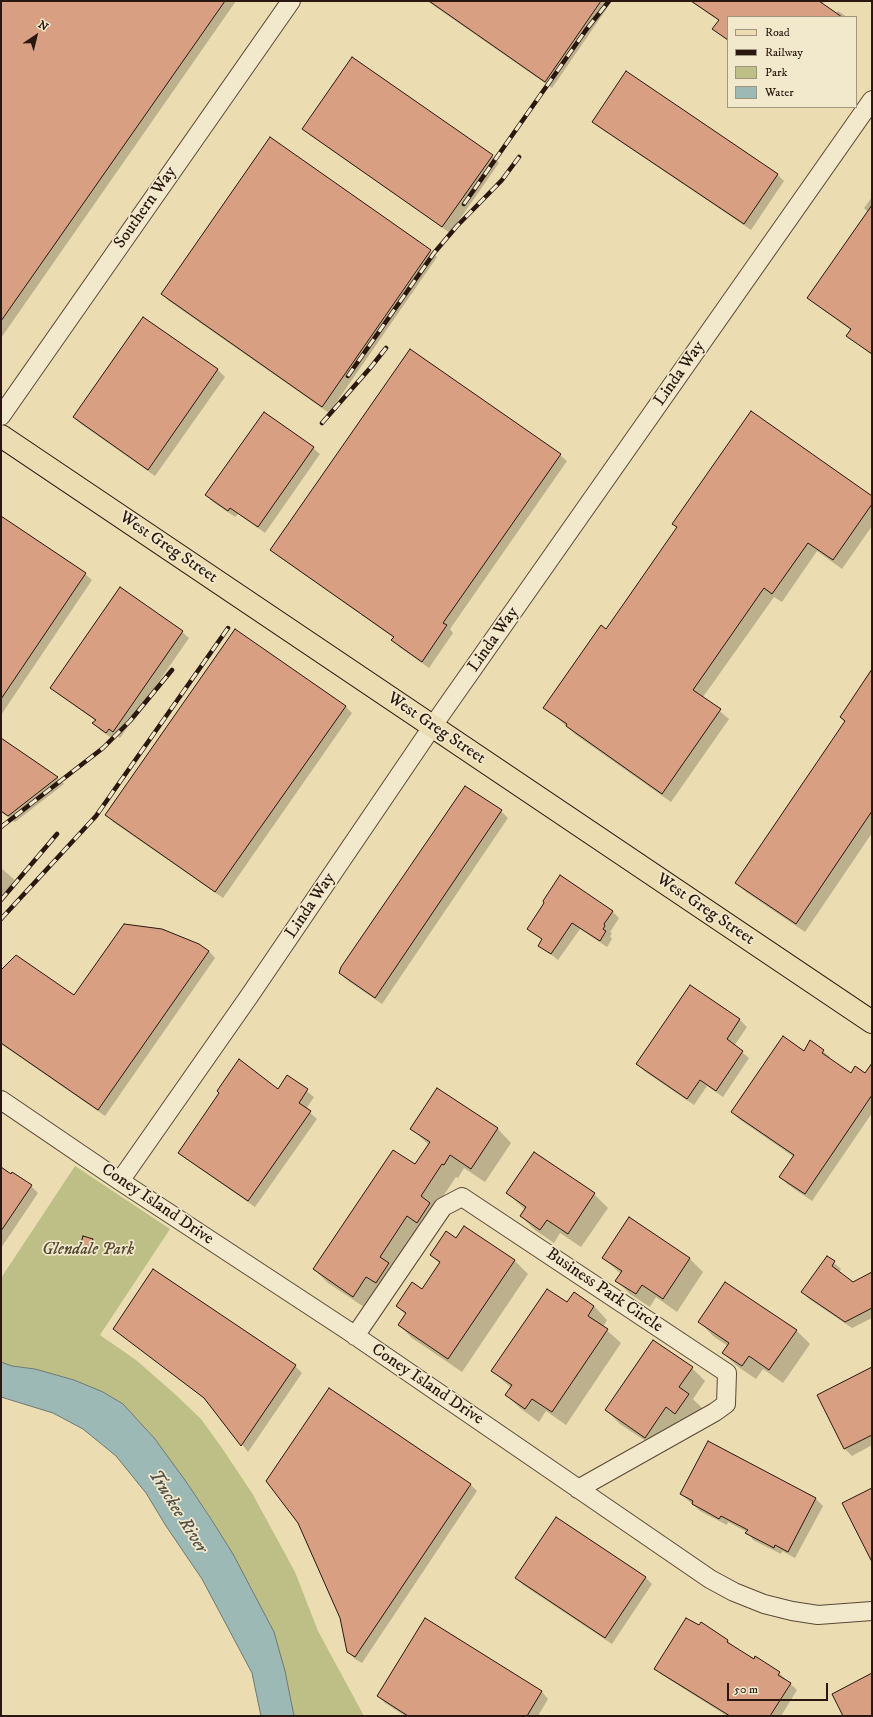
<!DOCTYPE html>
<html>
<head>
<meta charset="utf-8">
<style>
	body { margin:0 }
	#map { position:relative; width:873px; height:1717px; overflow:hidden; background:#ebddb1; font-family:"IM FELL DW Pica",serif }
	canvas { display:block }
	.frame { position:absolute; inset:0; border:2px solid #2a170f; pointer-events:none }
	.legend { position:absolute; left:727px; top:16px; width:130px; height:92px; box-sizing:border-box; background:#f2e9cc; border:1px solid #a29580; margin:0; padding:5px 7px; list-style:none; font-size:12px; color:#2a170f }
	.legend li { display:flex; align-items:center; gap:8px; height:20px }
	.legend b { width:20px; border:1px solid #a29580 }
	.north { position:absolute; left:16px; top:16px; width:40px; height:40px; -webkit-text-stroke:3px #f2e9cc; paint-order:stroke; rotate:35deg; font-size:11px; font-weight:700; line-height:16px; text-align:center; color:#2a170f }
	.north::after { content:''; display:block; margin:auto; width:14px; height:18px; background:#2a170f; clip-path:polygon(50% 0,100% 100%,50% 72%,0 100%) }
	.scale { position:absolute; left:727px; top:1683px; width:101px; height:18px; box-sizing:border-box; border:2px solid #2a170f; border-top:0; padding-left:5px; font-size:12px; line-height:14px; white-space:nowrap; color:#2a170f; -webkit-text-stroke:3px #f2e9cc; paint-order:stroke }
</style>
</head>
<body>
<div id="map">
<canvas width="873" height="1717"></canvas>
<div class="frame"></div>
<ul class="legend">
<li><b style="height:5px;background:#ebddb1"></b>Road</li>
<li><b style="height:5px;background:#2a170f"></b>Railway</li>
<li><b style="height:11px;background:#bebf87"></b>Park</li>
<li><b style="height:11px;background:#9cb9b6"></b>Water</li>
</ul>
<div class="north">N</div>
<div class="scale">50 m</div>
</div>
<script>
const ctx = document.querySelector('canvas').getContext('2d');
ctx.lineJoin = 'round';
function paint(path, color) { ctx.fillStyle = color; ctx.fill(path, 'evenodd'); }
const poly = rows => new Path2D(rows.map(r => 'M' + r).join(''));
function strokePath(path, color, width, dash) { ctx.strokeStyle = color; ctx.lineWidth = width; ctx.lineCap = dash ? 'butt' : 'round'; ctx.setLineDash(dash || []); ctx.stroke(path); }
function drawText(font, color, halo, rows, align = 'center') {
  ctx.font = font + ' "IM FELL DW Pica",serif'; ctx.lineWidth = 3.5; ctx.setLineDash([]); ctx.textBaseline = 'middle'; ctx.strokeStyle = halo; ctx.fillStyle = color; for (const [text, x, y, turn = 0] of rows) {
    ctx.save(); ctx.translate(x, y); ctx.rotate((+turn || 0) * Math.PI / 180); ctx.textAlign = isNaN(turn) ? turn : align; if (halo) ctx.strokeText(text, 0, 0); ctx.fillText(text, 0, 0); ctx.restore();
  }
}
const green = poly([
	[75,1166,170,1229,100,1335,136,1360,176,1395,201,1419,222,1448,252,1493,295,1572,318,1631,364,1716,294,1716,285,1671,252,1592,233,1554,211,1519,155,1439,123,1404,103,1392,74,1380,35,1369,12,1366,1,1362,1,1278]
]);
const water = poly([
	[1,1362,12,1366,35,1369,74,1380,103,1392,123,1404,155,1439,187,1483,211,1519,233,1554,274,1632,285,1671,294,1716,261,1716,252,1673,202,1579,166,1526,146,1493,116,1456,83,1429,53,1413,1,1397,1,1362]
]);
const shadow = poly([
	[1,1,236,1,1,338],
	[427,1,612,1,552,88],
	[690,1,825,1,822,4,836,14,838,11,847,17,728,17,728,41,714,29,719,21],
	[593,121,777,174,784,181,751,230,600,128],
	[303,128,492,156,499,163,450,233,310,135],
	[872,197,872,216,864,208],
	[872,239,872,355,847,336,851,330,815,304,808,298],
	[430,250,437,257,329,413,169,301,162,294],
	[143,318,218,370,225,377,155,476,81,424,74,417],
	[313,448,320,454,265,533,238,514,235,517,213,502,206,495],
	[560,455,567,461,450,629,453,633,429,668,399,647,393,640,394,638,278,556,271,550],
	[872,497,872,526,842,569,817,551,782,602,774,597,703,697,729,719,671,802,576,735,545,707,606,630,677,528,673,524],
	[1,517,85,574,92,580,1,715],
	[182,632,189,638,120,738,116,735,113,739,100,730,93,723,96,721,58,694,51,687],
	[872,671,872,833,805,932,746,892,736,883,845,722,841,717],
	[345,706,352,713,223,898,113,822,107,815],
	[1,739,58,778,64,784,15,822,1,812],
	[501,811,508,818,382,1004,347,980,340,973],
	[1,868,16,881,1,902],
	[612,911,619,918,610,932,612,933,610,936,612,939,607,947,580,929,558,960,539,945,543,940,528,929],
	[209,951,215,958,105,1116,1,1044,1,971,75,997],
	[690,987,740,1020,747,1027,734,1046,749,1058,723,1097,707,1086,694,1105,644,1071,638,1064],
	[823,1051,830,1057,829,1059,851,1074,866,1075,872,1065,872,1113,812,1201,787,1184,781,1177,794,1157,739,1119,732,1112],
	[288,1076,314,1097,306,1109,317,1119,255,1207,186,1159,179,1152,278,1090],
	[438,1089,498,1129,511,1143,485,1182,464,1168,458,1178,456,1177,367,1309,328,1283,314,1269,415,1166,429,1145,411,1128],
	[1,1168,31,1186,38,1193,1,1248],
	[508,1193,594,1194,608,1208,581,1247,560,1233,554,1243,535,1230,521,1216,525,1210],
	[630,1219,690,1259,703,1272,677,1312,656,1297,650,1307,630,1294,617,1281,621,1274,603,1258],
	[456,1239,514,1260,528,1274,462,1372,412,1338,399,1325,406,1315,397,1306,422,1290,440,1264,431,1255],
	[93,1240,95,1242,91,1254,80,1250],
	[827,1257,841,1269,839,1273,853,1283,872,1273,872,1318,852,1328,809,1299,802,1292],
	[575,1293,594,1306,607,1320,603,1327,621,1343,566,1425,546,1411,539,1422,520,1408,506,1395,511,1388,493,1371,568,1303],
	[700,1322,796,1330,810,1344,783,1383,763,1369,756,1379,737,1366,723,1353,728,1346,713,1336],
	[121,1335,295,1366,302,1373,248,1452,208,1401],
	[692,1368,705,1381,693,1399,702,1408,689,1427,679,1420,659,1450,620,1424,606,1410],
	[872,1369,872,1445,852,1456,845,1449,818,1396],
	[708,1442,816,1499,823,1506,795,1558,782,1551,781,1554,753,1540,747,1532,728,1522,727,1525,700,1511,681,1494],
	[470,1484,477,1491,362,1663,355,1659,348,1652],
	[645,1577,652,1584,612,1644,523,1585,517,1578],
	[426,1620,542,1692,548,1699,538,1716,405,1716,385,1703,378,1696],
	[727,1640,734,1647,754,1661,756,1658,779,1673,797,1690,781,1716,727,1716,662,1675,656,1669]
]);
const building = poly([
	[1,1,225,1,1,321,1,1],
	[429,1,601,1,545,82,429,1],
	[691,1,819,1,842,17,728,17,728,40,712,29,719,20,691,1],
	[352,57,493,155,442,227,302,129,352,57],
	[626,71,778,174,744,224,592,122,626,71],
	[270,137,431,250,322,407,161,294,270,137],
	[872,205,872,354,846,336,851,329,807,298,872,205],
	[143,317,218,369,148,470,73,417,143,317],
	[410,349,561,454,443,623,447,625,422,662,391,640,394,637,270,550,410,349],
	[751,411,872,496,872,504,833,560,808,543,772,594,764,588,693,690,721,709,662,794,566,726,567,724,543,708,601,625,606,629,627,599,677,527,672,524,751,411],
	[264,412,314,447,258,527,230,508,228,511,205,495,264,412],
	[1,516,86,573,1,699,1,516],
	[120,587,183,631,113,732,109,729,106,733,92,723,96,720,50,688,120,587],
	[235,629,346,706,215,892,105,815,235,629],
	[872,669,872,811,796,924,735,883,845,721,840,717,872,669],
	[1,738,58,777,8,816,1,811,1,738],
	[465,786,502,810,375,998,339,973,341,967,465,786],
	[560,875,613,911,604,924,605,926,603,929,606,931,600,941,572,923,551,954,538,946,542,939,527,929,544,903,543,901,560,875],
	[124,924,162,929,199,944,209,951,98,1110,1,1043,1,970,16,955,74,995,124,924],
	[690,985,740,1019,727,1039,743,1051,716,1091,700,1080,687,1099,636,1064,690,985],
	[783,1036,804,1051,810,1040,824,1050,822,1053,851,1073,855,1066,865,1073,872,1063,872,1095,805,1194,779,1177,794,1155,731,1112,783,1036],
	[239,1059,278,1089,287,1075,308,1089,299,1103,311,1111,248,1201,178,1153,219,1093,217,1091,239,1059],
	[437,1088,498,1128,471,1169,450,1155,444,1165,442,1164,421,1196,430,1203,417,1223,407,1216,380,1257,389,1263,376,1283,366,1277,353,1297,313,1269,393,1150,415,1164,430,1142,410,1129,437,1088],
	[534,1152,595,1193,568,1234,547,1220,540,1230,520,1216,526,1207,506,1193,534,1152],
	[1,1167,11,1174,12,1172,32,1185,1,1231,1,1167],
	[629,1217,690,1258,663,1299,642,1285,636,1294,615,1281,622,1271,602,1258,629,1217],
	[464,1226,515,1260,448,1359,398,1325,406,1313,396,1306,412,1282,422,1289,440,1262,430,1255,446,1231,456,1238,464,1226],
	[83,1236,93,1239,89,1253,79,1250,83,1236],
	[827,1256,835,1261,832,1266,853,1282,872,1272,872,1308,845,1322,801,1292,827,1256],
	[153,1269,296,1365,241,1446,204,1398,113,1329,153,1269],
	[725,1282,797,1330,769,1370,749,1356,742,1366,722,1353,729,1343,698,1322,725,1282],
	[547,1289,567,1302,574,1292,594,1306,588,1316,608,1329,552,1412,532,1399,525,1409,505,1395,512,1385,491,1371,547,1289],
	[653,1340,693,1367,679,1387,689,1394,675,1414,666,1407,645,1438,605,1410,653,1340],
	[872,1367,872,1435,844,1449,817,1395,872,1367],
	[329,1388,471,1484,355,1657,347,1652,340,1618,298,1523,266,1481,329,1388],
	[708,1441,816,1498,788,1552,775,1545,774,1548,745,1533,748,1530,721,1516,719,1519,705,1511,692,1504,693,1501,680,1494,708,1441],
	[872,1488,872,1562,842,1503,872,1488],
	[556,1517,646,1577,605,1638,515,1578,556,1517],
	[425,1618,542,1691,527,1716,408,1716,377,1696,425,1618],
	[686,1618,699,1625,701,1622,728,1640,727,1642,754,1659,755,1656,780,1672,778,1675,791,1683,770,1716,730,1716,654,1669,686,1618],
	[872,1673,872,1716,843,1716,832,1694,872,1673]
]);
const minor = poly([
	[1,416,291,1],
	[1,1100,120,1181,347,1330,710,1579,734,1592,764,1604,792,1611,818,1615,872,1611],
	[120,1181,250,995,432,727,872,100],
	[355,1336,443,1207,462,1197,727,1373,726,1404,715,1412,578,1489]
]);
const major = poly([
	[1,436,872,1022]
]);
const rail = poly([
	[464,204,586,30,609,1],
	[348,376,434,253,457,226,502,180,519,157],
	[322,423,371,367,386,348],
	[1,827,103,748,130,721,172,670],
	[1,900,57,834],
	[1,919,96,816,228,628]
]);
const streetNames = [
	["Southern Way",146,208,-55],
	["Linda Way",680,374,-55],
	["West Greg Street",168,548,34],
	["Linda Way",494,640,-55],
	["West Greg Street",436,729,34],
	["Linda Way",311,906,-56],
	["West Greg Street",705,910,34],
	["Coney Island Drive",157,1205,34],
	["Business Park Circle",604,1291,34],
	["Coney Island Drive",427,1385,34]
];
const parkNames = [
	["Glendale Park",88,1250]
];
const waterNames = [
	["Truckee River",177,1512,58]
];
paint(green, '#bebf87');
paint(water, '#9cb9b6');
strokePath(water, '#6e7873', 1);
paint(shadow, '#0003');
paint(building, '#d89f82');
strokePath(building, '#2a170f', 1);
strokePath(minor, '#5a4838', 20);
strokePath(major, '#2a170f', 24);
strokePath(minor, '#f2e9cc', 18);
strokePath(major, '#ebddb1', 22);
strokePath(rail, '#2a170f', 4.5);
strokePath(rail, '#f2e9cc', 3, [9]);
drawText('17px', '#2a170f', '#f2e9cc', streetNames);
drawText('italic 17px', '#564933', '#f2e9cc', parkNames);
drawText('italic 18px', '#525049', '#f2e9cc', waterNames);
</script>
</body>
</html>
